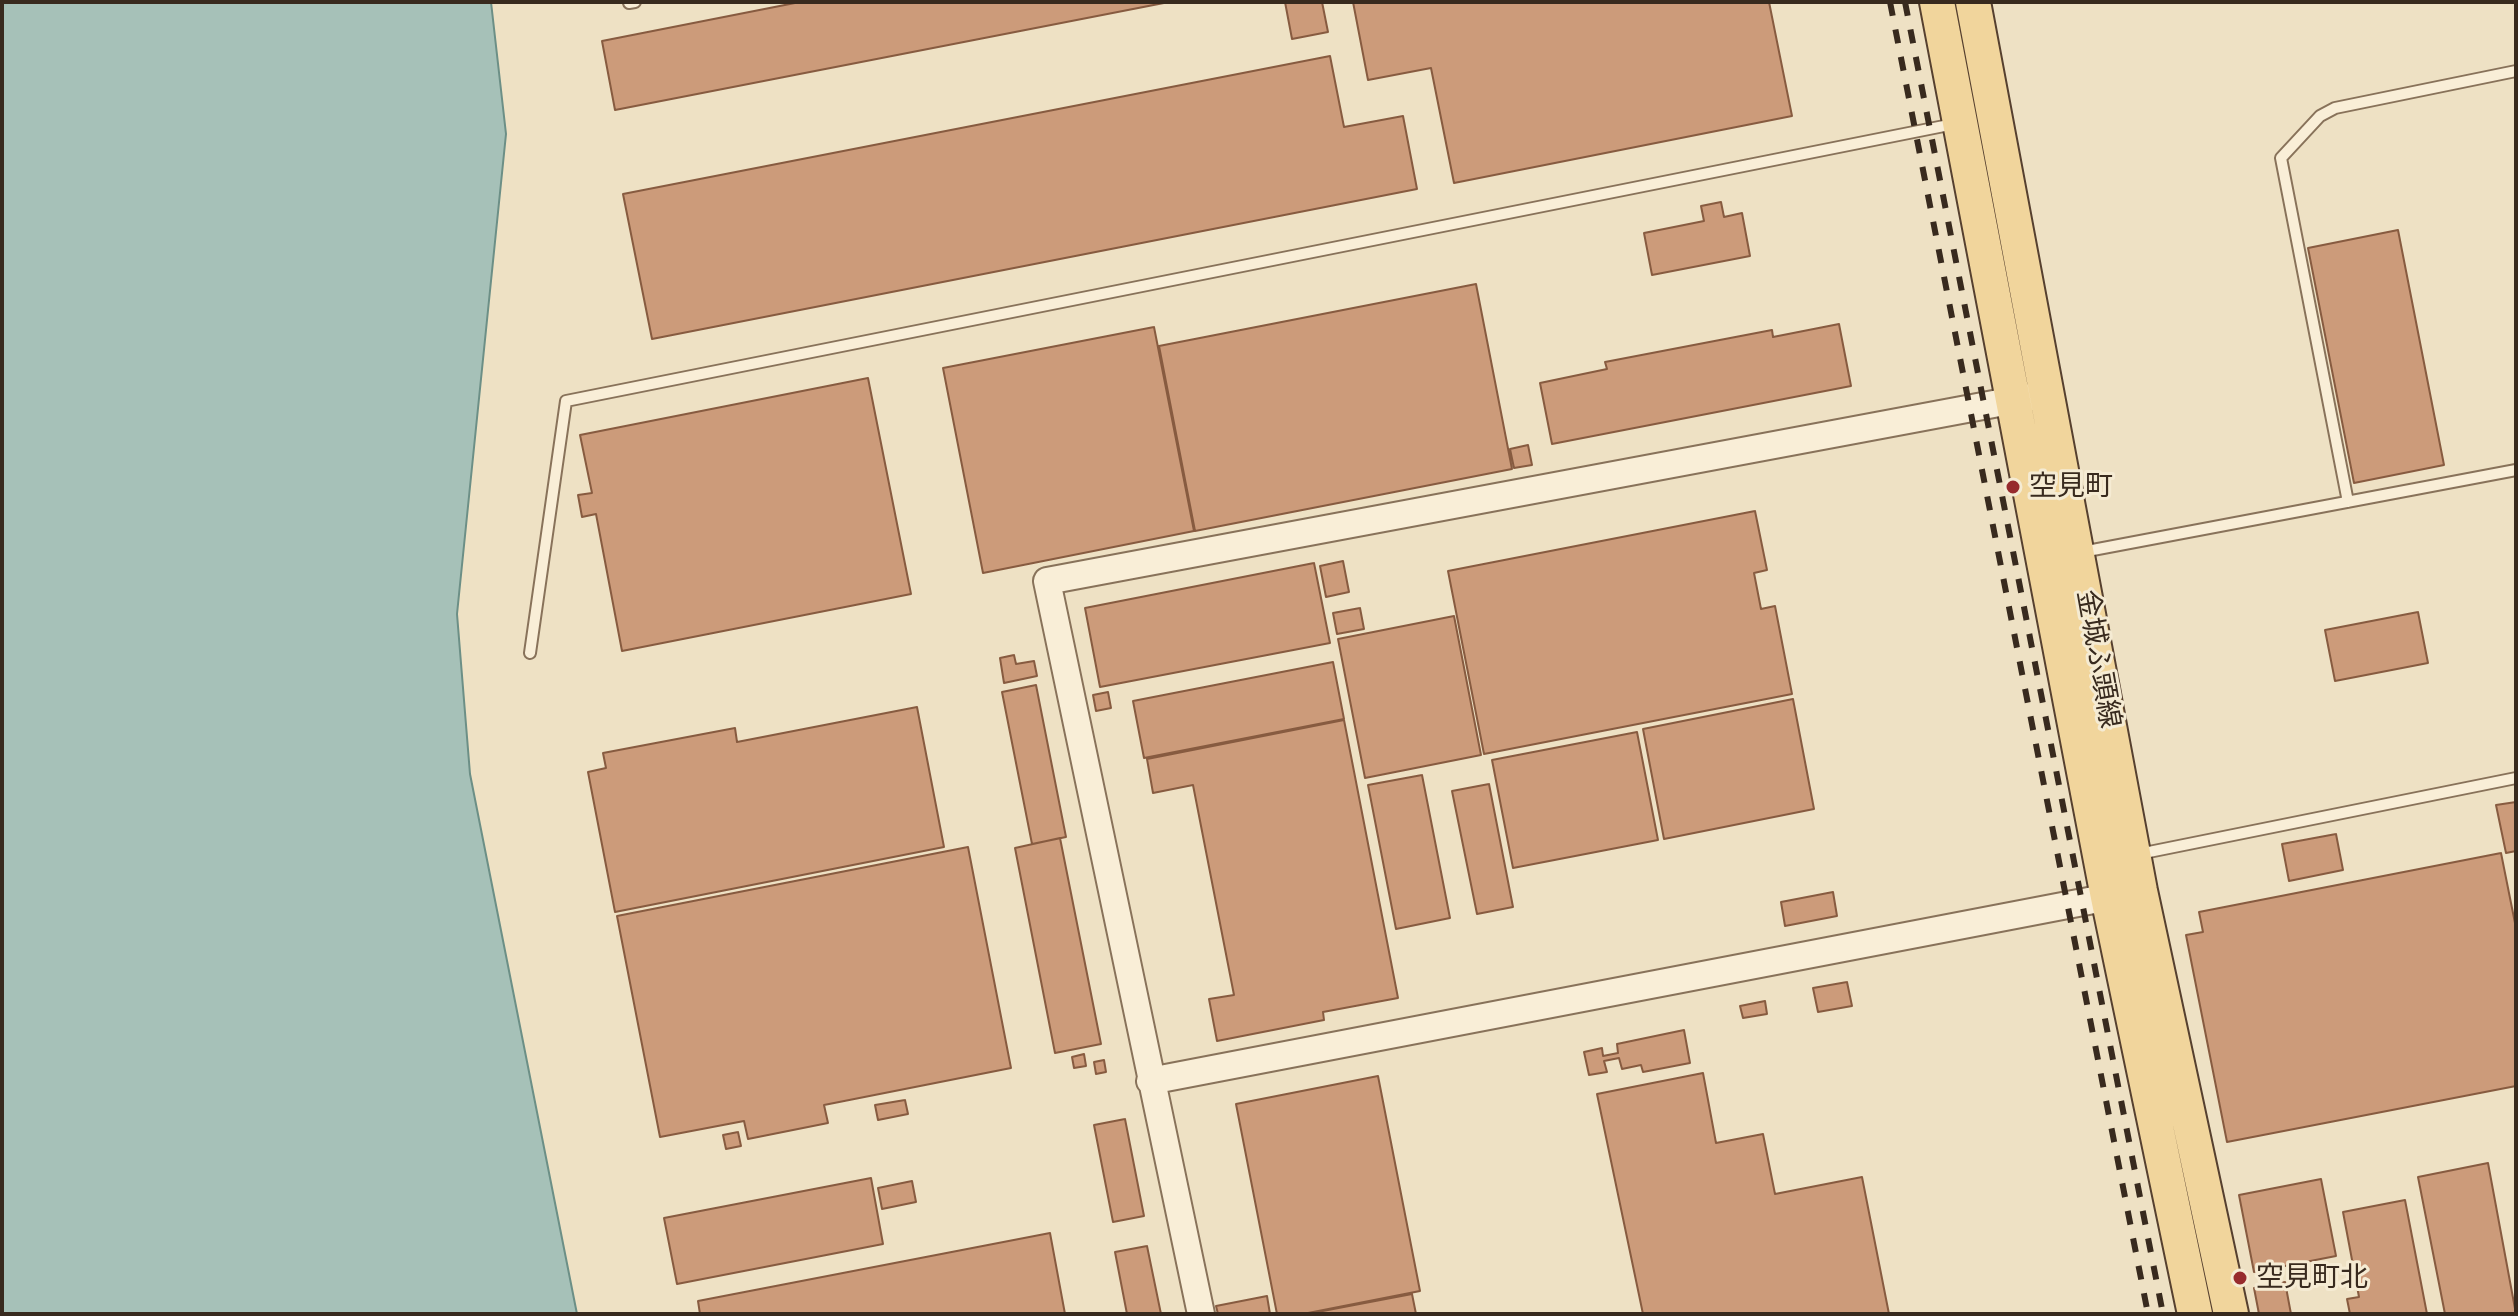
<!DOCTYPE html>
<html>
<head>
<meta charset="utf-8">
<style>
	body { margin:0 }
	#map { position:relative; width:2518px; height:1316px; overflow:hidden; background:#eee1c4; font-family:"Roboto Serif",serif }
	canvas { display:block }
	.frame { position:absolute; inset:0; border:4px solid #382a1e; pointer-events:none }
</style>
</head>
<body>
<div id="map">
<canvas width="2518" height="1316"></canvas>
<div class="frame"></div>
</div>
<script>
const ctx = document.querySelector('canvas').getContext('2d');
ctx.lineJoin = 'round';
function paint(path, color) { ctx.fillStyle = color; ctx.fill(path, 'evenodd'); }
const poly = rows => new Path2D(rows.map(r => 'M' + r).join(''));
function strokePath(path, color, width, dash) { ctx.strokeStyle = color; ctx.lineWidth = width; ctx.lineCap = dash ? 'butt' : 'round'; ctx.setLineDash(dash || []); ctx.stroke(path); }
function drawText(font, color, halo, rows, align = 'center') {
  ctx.font = font + ' "Roboto Serif","Noto Sans JP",serif'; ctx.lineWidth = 6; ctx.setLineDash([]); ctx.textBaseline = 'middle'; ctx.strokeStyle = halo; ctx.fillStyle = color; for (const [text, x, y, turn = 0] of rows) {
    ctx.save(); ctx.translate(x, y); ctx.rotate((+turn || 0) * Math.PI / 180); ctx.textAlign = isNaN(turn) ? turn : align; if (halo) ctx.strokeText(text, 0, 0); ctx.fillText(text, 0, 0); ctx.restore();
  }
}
const water = poly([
	[2,2,491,2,506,134,457,614,470,774,577,1314,2,1314,2,2]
]);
const building = poly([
	[800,2,1169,2,615,110,602,41,800,2],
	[1285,2,1322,2,1328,32,1292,39,1285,2],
	[1353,2,1769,2,1792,116,1454,183,1431,68,1368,80,1353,2],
	[1330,56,1344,127,1403,116,1417,189,652,339,623,194,1330,56],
	[1721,202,1724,217,1742,213,1750,256,1652,275,1644,233,1704,221,1701,206,1721,202],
	[2398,230,2444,465,2354,483,2308,248,2398,230],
	[1476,284,1512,469,1195,531,1159,346,1476,284],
	[1839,324,1851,386,1552,444,1540,383,1607,369,1605,362,1772,330,1773,337,1839,324],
	[1154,327,1194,531,983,573,943,368,1154,327],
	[868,378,911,594,622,651,596,514,582,517,578,495,592,493,580,435,868,378],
	[1528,445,1532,465,1514,468,1510,449,1528,445],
	[1755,511,1767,570,1754,573,1761,609,1775,606,1792,694,1484,754,1448,571,1755,511],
	[1343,561,1349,592,1326,597,1320,566,1343,561],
	[1314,563,1330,643,1100,687,1085,608,1314,563],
	[1360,608,1364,629,1337,634,1333,613,1360,608],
	[2418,612,2428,663,2335,681,2325,630,2418,612],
	[1454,616,1481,755,1365,778,1338,639,1454,616],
	[1014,655,1016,664,1034,661,1037,676,1004,683,1000,658,1014,655],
	[1333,662,1344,719,1144,758,1133,701,1333,662],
	[1036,685,1066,837,1032,844,1002,692,1036,685],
	[1108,692,1111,708,1096,711,1093,695,1108,692],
	[1793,699,1814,809,1664,839,1643,729,1793,699],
	[917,707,944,847,615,912,588,772,606,768,603,753,735,728,737,742,917,707],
	[1344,720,1398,998,1323,1012,1324,1020,1217,1041,1209,999,1234,995,1193,785,1153,793,1147,759,1344,720],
	[1637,732,1658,840,1513,868,1492,760,1637,732],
	[1422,775,1450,918,1396,929,1368,785,1422,775],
	[1489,784,1513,907,1477,914,1452,791,1489,784],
	[2516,802,2516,851,2506,853,2496,805,2516,802],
	[2336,834,2343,870,2289,881,2282,844,2336,834],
	[1060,838,1101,1044,1055,1053,1015,848,1060,838],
	[968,847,1011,1068,824,1105,828,1123,748,1139,744,1121,660,1137,617,916,968,847],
	[2501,853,2516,928,2516,1086,2227,1142,2186,935,2203,932,2199,912,2501,853],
	[1833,892,1837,916,1785,926,1781,902,1833,892],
	[1847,982,1852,1006,1818,1012,1813,988,1847,982],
	[1765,1001,1767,1014,1743,1018,1740,1006,1765,1001],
	[1684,1030,1690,1063,1643,1072,1641,1065,1622,1069,1619,1058,1604,1061,1607,1072,1589,1075,1584,1052,1602,1048,1603,1056,1618,1053,1617,1044,1684,1030],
	[1084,1054,1086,1066,1074,1068,1072,1057,1084,1054],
	[1104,1060,1106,1072,1096,1074,1094,1062,1104,1060],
	[1703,1073,1716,1143,1763,1134,1775,1194,1862,1177,1889,1314,1643,1314,1597,1094,1703,1073],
	[1378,1076,1420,1291,1303,1314,1277,1314,1236,1104,1378,1076],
	[905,1100,908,1114,878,1120,875,1105,905,1100],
	[1125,1119,1144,1216,1113,1222,1094,1125,1125,1119],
	[738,1132,741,1146,726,1149,723,1135,738,1132],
	[2488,1163,2516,1314,2445,1314,2418,1177,2488,1163],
	[871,1178,883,1244,677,1284,664,1218,871,1178],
	[2321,1179,2336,1256,2254,1272,2239,1195,2321,1179],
	[912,1181,916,1202,882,1209,878,1188,912,1181],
	[2405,1200,2427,1314,2350,1314,2347,1299,2359,1297,2343,1212,2405,1200],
	[1050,1233,1065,1314,700,1314,698,1301,1050,1233],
	[1147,1246,1161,1314,1127,1314,1115,1252,1147,1246],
	[2285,1282,2291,1314,2259,1314,2254,1288,2285,1282],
	[1412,1294,1416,1314,1307,1314,1412,1294],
	[1267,1296,1270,1314,1218,1314,1216,1306,1267,1296]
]);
const service = poly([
	[629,3,635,2],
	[2348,502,2281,158,2320,116,2335,108,2516,71],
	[2082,552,2516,470],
	[530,653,566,401,1954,124],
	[2139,854,2516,778]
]);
const tertiary = poly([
	[1150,1081,2125,894],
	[1201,1314,1047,581,2031,397]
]);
const primary = poly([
	[1937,2,2108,897,2195,1314],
	[1973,2,2140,891,2231,1314]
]);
const rail = poly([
	[1890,2,2148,1314],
	[1905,2,2163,1314]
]);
const markers = [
	[2013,487,8,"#972b2d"],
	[2240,1278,8,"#972b2d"]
];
const poiNames = [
	["空見町",2029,487],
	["空見町北",2256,1278]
];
const streetNames = [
	["金城ふ頭線",2098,659,80]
];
paint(water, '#a6c1b8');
strokePath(water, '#6c8f86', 2);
paint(building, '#cc9b7a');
strokePath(building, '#875b40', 2);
strokePath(service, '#88725a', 14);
strokePath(tertiary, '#88725a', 30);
strokePath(primary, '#56402f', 38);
strokePath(service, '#f9eed7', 10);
strokePath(tertiary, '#f9eed7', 26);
strokePath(primary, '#f1d59c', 34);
strokePath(rail, '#382a1e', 6, [14, 14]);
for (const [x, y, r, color] of markers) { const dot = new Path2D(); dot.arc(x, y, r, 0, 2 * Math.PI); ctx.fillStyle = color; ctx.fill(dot); strokePath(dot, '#f5ebd3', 3); }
drawText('28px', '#382a1e', '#f5ebd3', poiNames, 'left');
drawText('28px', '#382a1e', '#f5ebd3', streetNames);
</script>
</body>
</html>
